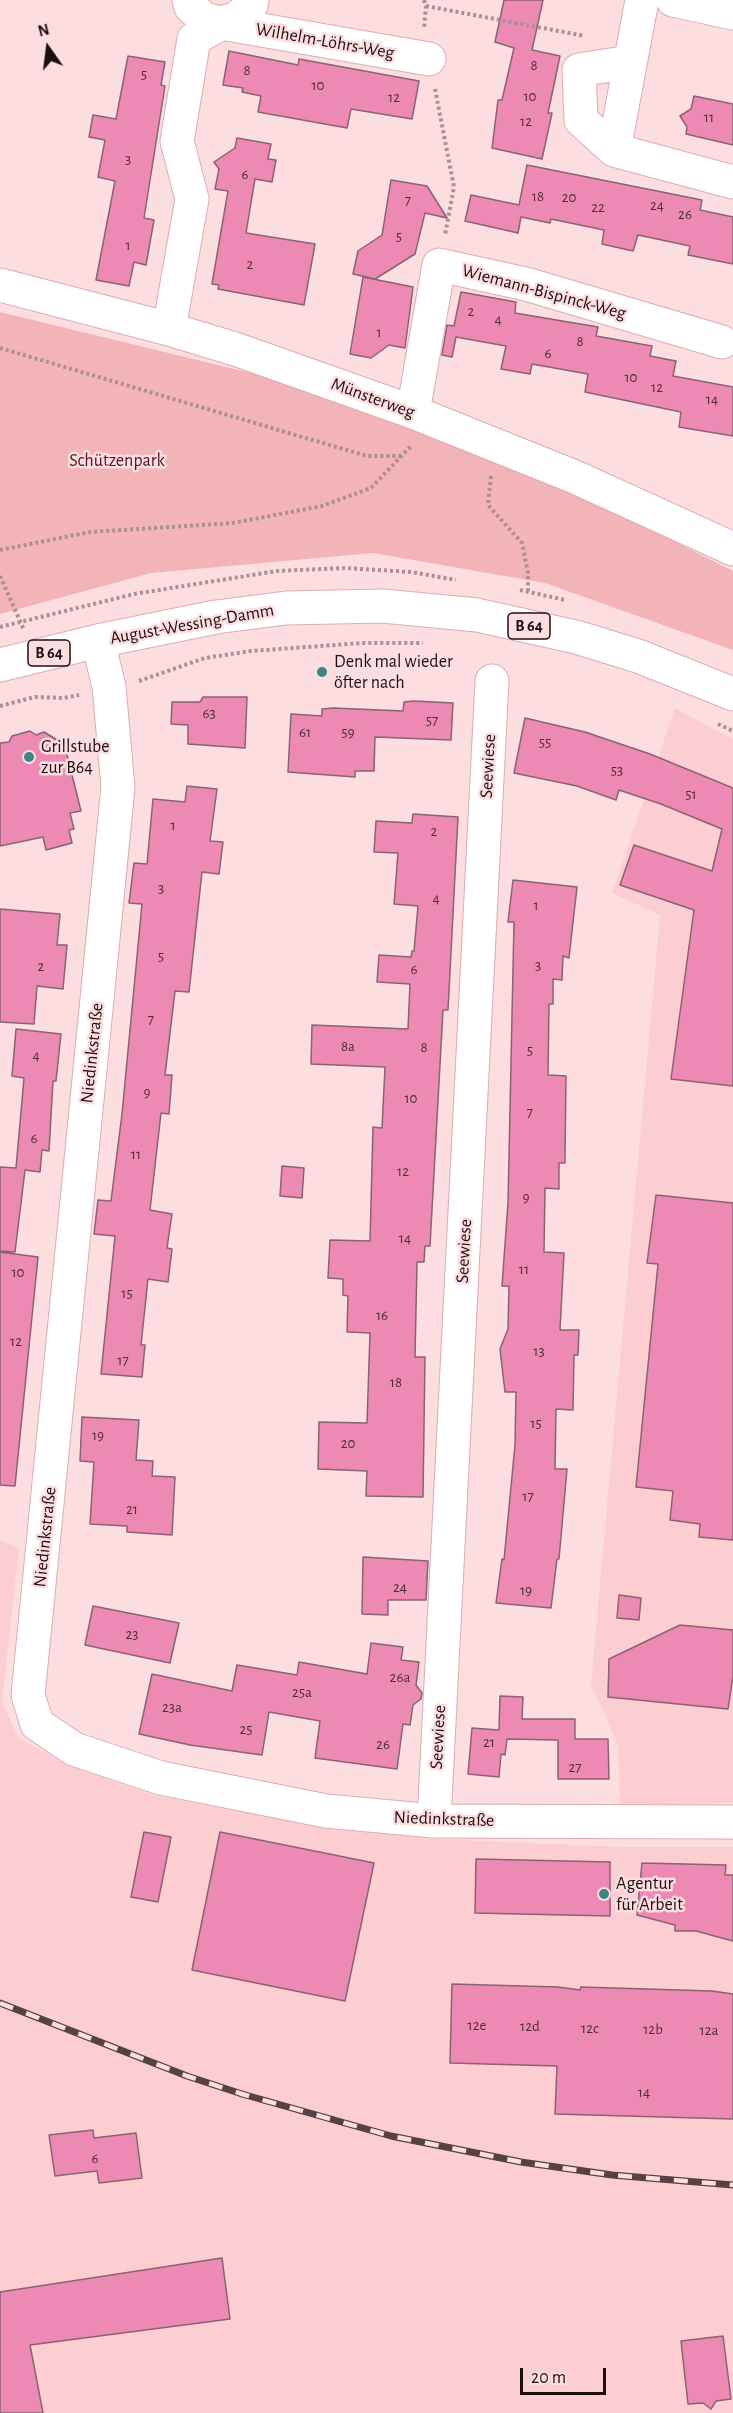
<!DOCTYPE html>
<html>
<head>
<meta charset="utf-8">
<style>
	body { margin:0 }
	#map { position:relative; width:733px; height:2413px; overflow:hidden; background:#fddee0; font-family:"Alegreya Sans",sans-serif }
	canvas { display:block }
	.north { position:absolute; left:18px; top:18px; width:60px; height:60px; -webkit-text-stroke:4px #fddee0; paint-order:stroke; rotate:346deg; font-size:16px; font-weight:700; line-height:24px; text-align:center; color:#1f0e10 }
	.north::after { content:''; display:block; margin:auto; width:21px; height:27px; background:#1f0e10; clip-path:polygon(50% 0,100% 100%,50% 72%,0 100%) }
	.scale { position:absolute; left:520px; top:2368px; width:86px; height:27px; box-sizing:border-box; border:3px solid #1f0e10; border-top:0; padding-left:8px; font-size:18px; line-height:21px; white-space:nowrap; color:#1f0e10; -webkit-text-stroke:4px #fddee0; paint-order:stroke }
</style>
</head>
<body>
<div id="map">
<canvas width="733" height="2413"></canvas>
<div class="north">N</div>
<div class="scale">20 m</div>
</div>
<script>
const ctx = document.querySelector('canvas').getContext('2d');
ctx.lineJoin = 'round';
function paint(path, color) { ctx.fillStyle = color; ctx.fill(path, 'evenodd'); }
const poly = rows => new Path2D(rows.map(r => 'M' + r).join(''));
function strokePath(path, color, width, dash) { ctx.strokeStyle = color; ctx.lineWidth = width; ctx.lineCap = dash ? 'butt' : 'round'; ctx.setLineDash(dash || []); ctx.stroke(path); }
function drawText(font, color, halo, rows, align = 'center') {
  ctx.font = font + ' "Alegreya Sans",sans-serif'; ctx.lineWidth = 5; ctx.setLineDash([]); ctx.textBaseline = 'middle'; ctx.strokeStyle = halo; ctx.fillStyle = color; for (const [text, x, y, turn = 0] of rows) {
    ctx.save(); ctx.translate(x, y); ctx.rotate((+turn || 0) * Math.PI / 180); ctx.textAlign = isNaN(turn) ? turn : align; if (halo) ctx.strokeText(text, 0, 0); ctx.fillText(text, 0, 0); ctx.restore();
  }
}
const built = poly([
	[675,708,733,739,733,1803,620,1805,618,1745,591,1684,660,915,612,893],
	[0,1540,19,1548,2,1701,18,1738,68,1765,156,1796,328,1828,436,1839,621,1847,733,1847,733,2413,0,2413]
]);
const green = poly([
	[0,312,259,375,559,483,733,571,733,650,545,583,373,553,151,573,0,614]
]);
const building = poly([
	[504,0,543,0,532,50,560,56,548,113,552,113,542,159,492,148,498,100,502,100,514,48,495,42,504,0],
	[229,51,298,65,299,59,419,81,412,119,351,109,347,128,258,112,261,96,242,92,243,88,223,85,229,51],
	[128,56,165,62,161,85,165,86,144,218,154,220,146,265,134,262,129,286,96,280,115,181,98,177,105,140,89,137,93,115,116,119,128,56],
	[694,96,733,104,733,145,686,134,687,127,680,116,691,109,694,96],
	[237,138,271,144,268,159,276,160,272,182,255,179,246,233,315,244,304,305,218,289,219,285,212,284,228,191,215,189,219,169,214,162,235,148,237,138],
	[527,165,702,200,700,210,733,217,733,264,688,255,690,246,638,235,633,251,602,244,604,230,551,219,550,223,521,217,518,233,465,221,471,195,519,205,527,165],
	[391,180,427,186,447,218,425,213,415,254,375,279,353,274,358,251,382,235,391,180],
	[363,277,413,287,405,348,389,345,371,358,350,354,363,277],
	[461,292,516,302,515,313,598,327,596,336,652,346,650,356,676,361,673,376,733,387,733,436,679,427,681,412,585,392,588,374,532,364,530,374,501,369,506,346,456,337,452,357,442,355,447,325,454,326,461,292],
	[203,697,247,697,245,748,188,744,188,725,171,724,172,702,200,702,203,697],
	[414,701,453,703,451,740,375,737,374,771,355,771,355,777,288,772,291,714,322,716,322,709,333,708,403,711,404,702,414,701],
	[525,718,585,732,650,754,733,788,733,1086,671,1079,694,910,620,885,634,845,712,871,722,829,661,804,619,790,616,800,577,786,514,773,525,718],
	[30,731,36,735,44,732,64,744,69,762,68,775,72,775,81,811,70,813,74,829,69,830,72,843,46,850,43,837,0,846,0,743,9,742,12,736,30,731],
	[187,786,217,789,210,841,223,842,219,874,202,872,189,992,175,991,165,1075,172,1075,169,1114,161,1113,150,1210,172,1214,167,1248,172,1249,168,1282,148,1279,141,1345,145,1345,142,1377,101,1374,115,1236,94,1234,98,1200,111,1201,122,1114,142,904,129,903,134,863,147,864,153,799,185,802,187,786],
	[413,814,458,817,448,1010,443,1010,430,1246,425,1246,424,1262,417,1262,415,1357,425,1357,423,1497,366,1496,367,1471,318,1469,319,1422,367,1423,370,1333,347,1332,348,1296,343,1295,343,1279,328,1278,330,1240,370,1241,373,1127,382,1128,385,1067,311,1064,312,1025,408,1029,410,984,377,982,379,955,411,957,412,951,414,951,418,906,394,904,398,853,374,852,376,821,412,823,413,814],
	[513,880,577,887,569,958,563,956,562,980,553,979,553,1004,549,1004,548,1075,566,1076,565,1158,565,1163,559,1163,559,1189,545,1188,544,1252,564,1253,560,1330,579,1330,578,1355,574,1355,573,1410,556,1409,555,1469,567,1469,559,1559,557,1559,551,1608,496,1603,502,1559,504,1560,515,1445,516,1392,505,1392,500,1349,508,1329,509,1286,502,1286,508,1203,514,922,508,922,513,880],
	[0,909,60,914,57,945,67,945,63,989,37,986,34,1024,0,1022,0,909],
	[16,1029,61,1034,56,1081,53,1081,49,1151,42,1150,40,1172,25,1170,15,1252,0,1251,0,1167,16,1168,24,1078,12,1076,16,1029],
	[282,1166,304,1168,302,1198,280,1196,282,1166],
	[656,1195,733,1203,733,1540,699,1537,700,1524,670,1520,673,1491,636,1487,658,1264,647,1263,656,1195],
	[0,1252,38,1257,15,1486,0,1485,0,1252],
	[82,1417,139,1420,136,1460,153,1461,152,1476,175,1477,172,1535,127,1532,127,1526,90,1524,94,1462,80,1461,82,1417],
	[363,1557,428,1561,426,1600,388,1600,388,1615,362,1614,363,1557],
	[619,1595,641,1598,639,1620,617,1618,619,1595],
	[93,1606,179,1623,170,1663,85,1645,93,1606],
	[680,1625,733,1630,733,1676,728,1709,608,1697,609,1659,680,1625],
	[371,1643,403,1647,401,1660,419,1662,416,1685,422,1693,421,1699,413,1705,410,1725,403,1724,397,1769,315,1758,320,1721,269,1712,262,1755,190,1745,139,1734,152,1674,232,1691,237,1665,297,1675,299,1662,367,1674,371,1643],
	[500,1696,523,1697,522,1719,575,1719,575,1739,608,1739,609,1779,558,1779,558,1740,507,1739,505,1755,501,1754,499,1777,468,1774,472,1728,499,1730,500,1696],
	[144,1832,171,1837,158,1902,131,1897,144,1832],
	[220,1832,374,1863,345,2001,192,1970,220,1832],
	[476,1859,610,1862,610,1916,475,1913,476,1859],
	[642,1863,726,1865,725,1875,733,1875,733,1941,696,1931,675,1931,675,1925,637,1915,642,1863],
	[452,1984,558,1987,580,1990,581,1987,712,1991,733,1994,733,2119,555,2114,557,2066,450,2063,452,1984],
	[93,2130,94,2138,136,2133,142,2178,99,2183,97,2171,55,2176,49,2135,93,2130],
	[222,2258,230,2319,30,2345,43,2413,0,2413,0,2292,222,2258],
	[723,2336,731,2399,716,2401,711,2409,703,2403,688,2404,681,2341,723,2336]
]);
const path = poly([
	[424,0,426,6,424,29],
	[426,6,585,36],
	[435,89,454,187,445,235],
	[0,348,367,456,402,456],
	[491,476,488,505,522,543,528,573,528,592],
	[0,550,90,532,233,523,322,506,371,488,412,445],
	[0,576,24,630],
	[520,590,565,600],
	[0,627,134,594,277,571,345,568,411,572,456,580],
	[139,681,205,658,251,651,362,643,423,643],
	[0,706,35,697,64,698,79,695],
	[718,724,733,731]
]);
const street = poly([
	[189,0,191,7,204,19,221,23,238,18,251,5,252,0],
	[642,0,614,150,733,182],
	[673,0,733,13],
	[614,150,581,120,579,70,630,62],
	[0,285,169,329,238,350,413,412,575,477,733,549],
	[169,329,192,199,177,141,194,39,221,23,429,59],
	[413,412,439,265,526,284,722,342],
	[98,641,109,687,118,787,28,1695,37,1724,74,1749,161,1778,326,1811,434,1821,733,1822],
	[434,1821,492,681]
]);
const primary = poly([
	[0,665,98,641,216,617,286,608,383,606,477,615,576,637,638,656,733,694]
]);
const rail = poly([
	[0,2003,187,2076,242,2094,391,2136,521,2162,612,2175,733,2185]
]);
const markers = [
	[322,672,6,"#3d8584"],
	[29,757,6,"#3d8584"],
	[604,1894,6,"#3d8584"]
];
const numberNames = [
	["8",534,65],
	["8",247,70],
	["5",144,74],
	["10",318,85],
	["10",530,96],
	["12",394,97],
	["11",709,117],
	["12",526,121],
	["3",128,159],
	["6",245,174],
	["18",538,196],
	["20",569,197],
	["7",408,200],
	["24",657,205],
	["22",598,207],
	["26",685,214],
	["5",399,236],
	["1",128,245],
	["2",250,264],
	["2",471,311],
	["4",498,319],
	["1",379,332],
	["8",580,341],
	["6",548,353],
	["10",631,377],
	["12",657,387],
	["14",712,399],
	["63",209,713],
	["57",432,720],
	["61",305,732],
	["59",348,732],
	["55",545,742],
	["53",617,770],
	["51",691,794],
	["1",173,825],
	["2",434,831],
	["3",161,888],
	["4",436,898],
	["1",536,905],
	["5",161,956],
	["3",538,965],
	["2",41,966],
	["6",414,969],
	["7",151,1019],
	["8a",348,1046],
	["8",424,1047],
	["5",530,1050],
	["4",36,1055],
	["9",147,1092],
	["10",411,1098],
	["7",530,1112],
	["6",34,1138],
	["11",136,1154],
	["12",403,1171],
	["9",526,1197],
	["14",405,1238],
	["11",524,1269],
	["10",18,1272],
	["15",127,1293],
	["16",382,1315],
	["12",16,1341],
	["13",539,1351],
	["17",123,1360],
	["18",396,1382],
	["15",536,1423],
	["19",98,1435],
	["20",348,1443],
	["17",528,1496],
	["21",132,1509],
	["24",400,1587],
	["19",526,1590],
	["23",132,1634],
	["26a",400,1677],
	["25a",302,1692],
	["23a",172,1707],
	["25",246,1729],
	["21",489,1742],
	["26",383,1744],
	["27",575,1767],
	["12e",477,2025],
	["12d",530,2026],
	["12c",590,2028],
	["12b",653,2029],
	["12a",709,2030],
	["14",644,2092],
	["6",95,2158]
];
const shields = [
	[529,626,42],
	[49,653,42]
];
const shieldNames = [
	["B 64",529,626],
	["B 64",49,653]
];
const streetNames = [
	["Wilhelm-Löhrs-Weg",325,41,10],
	["Wiemann-Bispinck-Weg",544,292,15],
	["Münsterweg",373,398,20],
	["August-Wessing-Damm",192,624,-10],
	["Seewiese",488,766,-87],
	["Niedinkstraße",92,1053,-84],
	["Seewiese",464,1251,-87],
	["Niedinkstraße",45,1537,-84],
	["Seewiese",438,1737,-87],
	["Niedinkstraße",444,1819,2]
];
const parkNames = [
	["Schützenpark",117,461]
];
const poiNames = [
	["Denk mal wieder",334,662],
	["öfter nach",334,683],
	["Grillstube",41,747],
	["zur B64",41,768],
	["Agentur",616,1884],
	["für Arbeit",616,1905]
];
paint(built, '#fdced1');
paint(green, '#f3b4b8');
paint(building, '#ed8ab3');
strokePath(building, '#8a6271', 1.5);
strokePath(street, '#dcacaf', 35);
strokePath(primary, '#dcacaf', 35);
strokePath(path, '#aa9092', 4, [3, 3]);
strokePath(street, '#fff', 33);
strokePath(primary, '#fff', 33);
strokePath(rail, '#564244', 7);
strokePath(rail, '#fddee0', 4.5, [14]);
for (const [x, y, r, color] of markers) { const dot = new Path2D(); dot.arc(x, y, r, 0, 2 * Math.PI); ctx.fillStyle = color; ctx.fill(dot); strokePath(dot, '#fddee0', 2); }
drawText('15px', '#522d39', null, numberNames);
for (const [x, y, w] of shields) { const box = new Path2D(); box.roundRect(x - w / 2, y - 13, w, 26, 4.5); ctx.fillStyle = '#fddee0'; ctx.fill(box); strokePath(box, '#1f0e10', 1.5); }
drawText('bold 16px', '#1f0e10', null, shieldNames);
drawText('18px', '#1f0e10', '#fddee0', streetNames);
drawText('18px', '#53121e', '#fddee0', parkNames);
drawText('18px', '#1f0e10', '#fddee0', poiNames, 'left');
</script>
</body>
</html>
